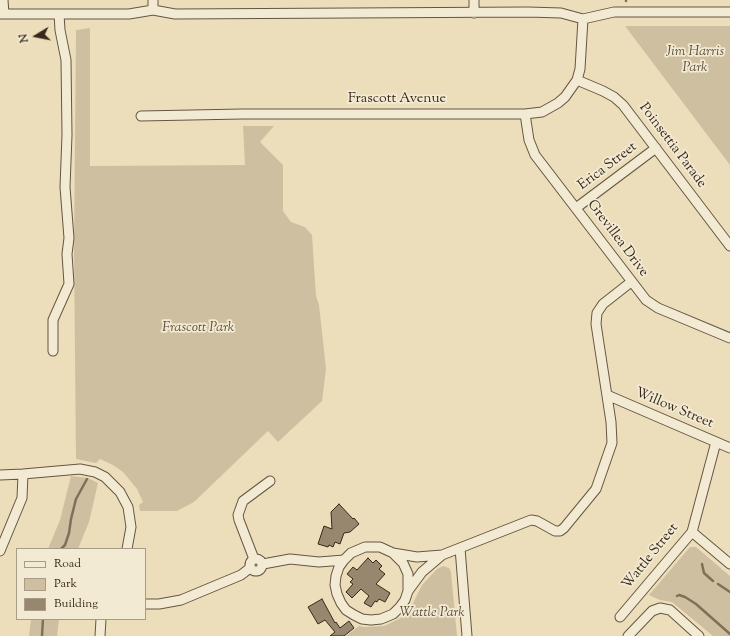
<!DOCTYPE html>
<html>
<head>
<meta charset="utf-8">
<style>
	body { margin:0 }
	#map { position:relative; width:730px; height:636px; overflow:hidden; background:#eddebb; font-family:"Sorts Mill Goudy",serif }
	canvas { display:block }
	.legend { position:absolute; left:16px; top:548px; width:130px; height:72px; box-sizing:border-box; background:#f3ead3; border:1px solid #a89c89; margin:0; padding:5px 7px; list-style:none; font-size:12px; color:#37281a }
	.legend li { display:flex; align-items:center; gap:8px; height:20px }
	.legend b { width:20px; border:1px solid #a89c89 }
	.north { position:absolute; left:16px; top:16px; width:40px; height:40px; -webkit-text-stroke:3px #f3ead3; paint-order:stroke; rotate:260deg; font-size:11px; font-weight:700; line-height:16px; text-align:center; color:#37281a }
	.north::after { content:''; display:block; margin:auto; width:14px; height:18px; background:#37281a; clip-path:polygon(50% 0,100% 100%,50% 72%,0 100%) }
</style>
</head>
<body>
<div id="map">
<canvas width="730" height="636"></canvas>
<ul class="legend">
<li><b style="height:5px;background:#f3ead3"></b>Road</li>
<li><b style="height:11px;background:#cebfa0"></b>Park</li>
<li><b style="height:11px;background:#96876e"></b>Building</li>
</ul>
<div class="north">N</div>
</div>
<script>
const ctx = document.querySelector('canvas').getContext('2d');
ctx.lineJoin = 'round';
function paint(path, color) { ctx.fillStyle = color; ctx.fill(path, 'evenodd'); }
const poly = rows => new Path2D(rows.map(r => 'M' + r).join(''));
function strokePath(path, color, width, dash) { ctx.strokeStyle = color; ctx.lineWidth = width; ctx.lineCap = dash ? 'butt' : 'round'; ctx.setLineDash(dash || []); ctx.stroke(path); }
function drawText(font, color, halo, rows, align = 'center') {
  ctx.font = font + ' "Sorts Mill Goudy",serif'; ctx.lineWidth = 3.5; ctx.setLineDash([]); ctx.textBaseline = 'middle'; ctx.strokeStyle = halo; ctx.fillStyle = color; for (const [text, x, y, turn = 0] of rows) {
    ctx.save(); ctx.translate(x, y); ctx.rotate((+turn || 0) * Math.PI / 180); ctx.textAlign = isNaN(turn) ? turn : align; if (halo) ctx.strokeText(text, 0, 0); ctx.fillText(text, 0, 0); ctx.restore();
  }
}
const green = poly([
	[625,26,730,26,730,165],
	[90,28,90,166,245,165,243,126,274,126,260,142,283,165,283,211,291,222,305,227,312,235,316,296,319,305,326,369,322,401,278,442,268,431,194,502,177,511,140,511,139,505,143,502,137,489,123,472,113,465,100,459,96,463,76,459,74,251,76,30],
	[71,476,88,478,98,483,89,522,78,549,48,549,60,520],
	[690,547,696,547,730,576,730,636,713,636,672,602,660,600,649,595],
	[443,566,449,568,451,572,457,636,346,636,359,626,364,627,384,626,403,617,410,609,422,585,437,569],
	[31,619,59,619,57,636,29,636]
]);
const stream = poly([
	[626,0,626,1],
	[61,549,65,545,69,533,71,519,76,499,87,479],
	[702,564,704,573,713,581],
	[718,584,730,592],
	[677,596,679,595,685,597,696,604,730,634],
	[42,636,43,619]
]);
const building = poly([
	[339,504,353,519,354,518,359,524,350,532,344,533,340,544,335,542,333,547,329,545,328,547,318,544,324,526,332,529,331,512,339,504],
	[368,558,373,563,376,560,382,566,379,569,385,574,376,584,390,593,385,602,379,599,377,602,375,601,371,607,364,603,369,596,361,589,352,598,346,592,353,584,350,582,353,579,347,574,353,567,357,570,368,558],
	[322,599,335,623,336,622,340,628,349,621,354,628,344,636,330,636,335,632,325,620,318,624,308,607,322,599]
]);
const minor = poly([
	[3,0,4,14],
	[474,0,474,13],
	[153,10,153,0],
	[0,14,129,14,153,10,175,14,528,12,561,13,583,19,614,12,730,12],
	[577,80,603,91,614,97,623,105,730,246],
	[525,114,529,140,535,155,646,300,658,308,730,338],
	[141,116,242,114,525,114,542,112,558,103,565,97,577,80,580,69,583,19],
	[576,208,656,148],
	[53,351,53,320,69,284,67,254,69,238,65,187,67,135,66,60,60,30,59,14],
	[607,395,730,448],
	[0,475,23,474,80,469,95,472,105,477,120,492,128,507,131,527,127,549],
	[692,532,730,564],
	[460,548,467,636],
	[0,551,22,498,23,474],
	[393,553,417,557,442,555,531,520,537,521,555,531,560,531,564,528,596,489,612,443,611,422,596,324,597,313,603,304,631,282],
	'250 565a6 6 0 1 1 12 0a6 6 0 1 1-12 0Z',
	[254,559,239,520,238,515,243,501,270,481],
	[263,564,290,559,319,562,344,560],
	[408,591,408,574,403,563,393,553,380,547,365,547,351,553,344,560,339,567,336,576,335,585,337,594,341,603,346,610,354,615,362,619,371,620,381,619,393,614,400,607,405,600,408,591,422,572,442,555],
	[145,604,159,604,181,600,241,575,250,568],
	[620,617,692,532,716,442],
	[100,636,101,619],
	[628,636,652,611,660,608,670,610,699,636]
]);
const parkNames = [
	["Jim Harris",695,53],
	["Park",695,69],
	["Frascott Park",198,329],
	["Wattle Park",432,614]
];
const streetNames = [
	["Frascott Avenue",397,100],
	["Poinsettia Parade",672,146,53],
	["Erica Street",608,167,-37],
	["Grevillea Drive",617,239,53],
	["Willow Street",674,409,23],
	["Wattle Street",651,557,-51]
];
paint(green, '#cebfa0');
strokePath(stream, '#7f705a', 2.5);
paint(building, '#96876e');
strokePath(building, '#37281a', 1);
strokePath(minor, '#645642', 11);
strokePath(minor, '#f3ead3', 9);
drawText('italic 14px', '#5d4e3c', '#f3ead3', parkNames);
drawText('14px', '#37281a', '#f3ead3', streetNames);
</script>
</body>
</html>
